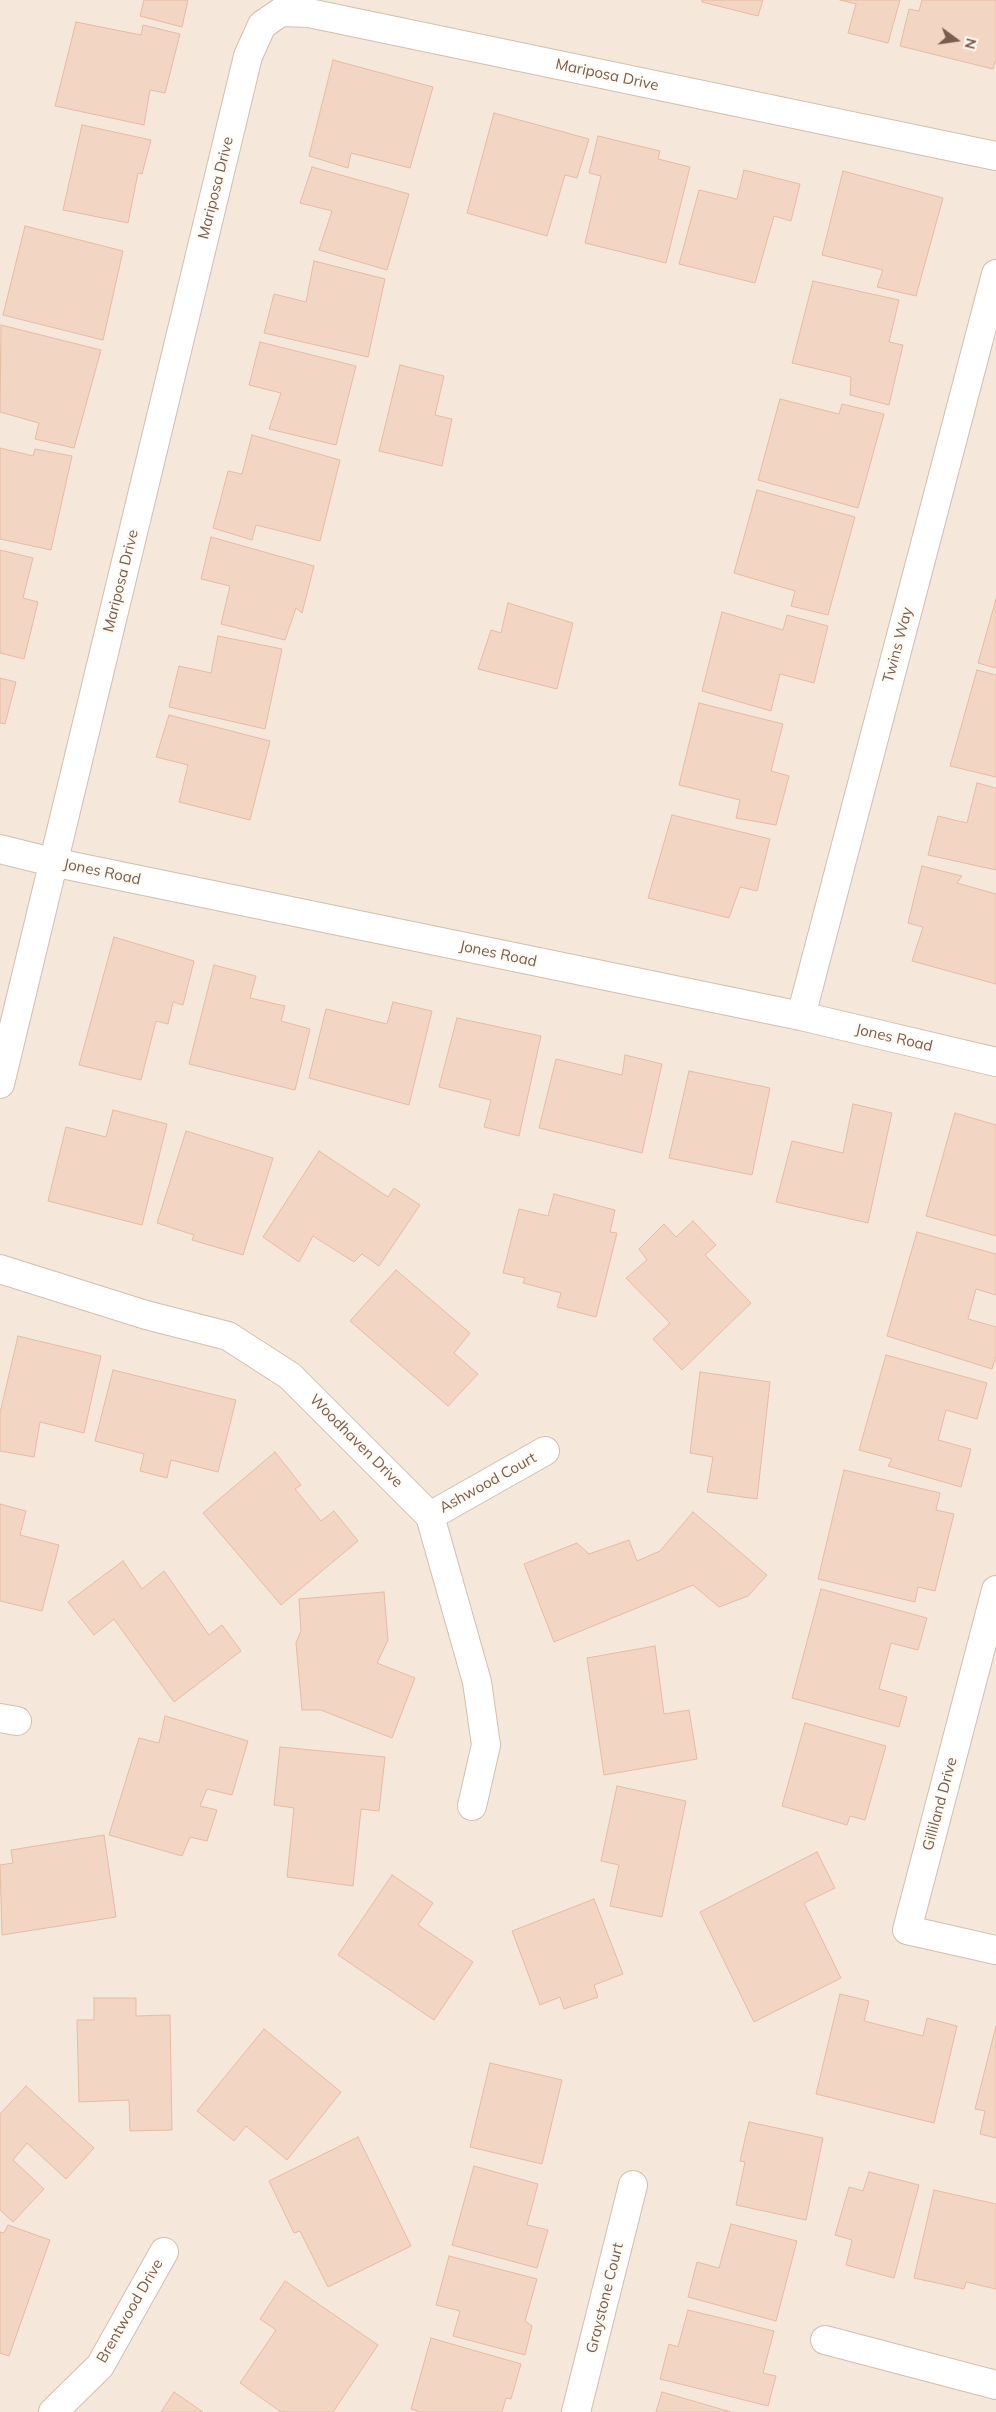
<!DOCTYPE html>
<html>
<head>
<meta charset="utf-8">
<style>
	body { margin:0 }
	#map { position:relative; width:996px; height:2412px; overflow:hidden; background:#fdf6ec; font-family:Mulish,sans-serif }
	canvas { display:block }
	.north { position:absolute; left:931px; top:15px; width:50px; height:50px; -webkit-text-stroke:4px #fffaf3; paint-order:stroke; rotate:104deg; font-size:14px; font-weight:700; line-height:20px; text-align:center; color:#7a5c4d }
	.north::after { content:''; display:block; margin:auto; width:18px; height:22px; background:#7a5c4d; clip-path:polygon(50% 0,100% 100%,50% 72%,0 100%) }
</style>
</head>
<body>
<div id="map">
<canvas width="996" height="2412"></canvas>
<div class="north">N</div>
</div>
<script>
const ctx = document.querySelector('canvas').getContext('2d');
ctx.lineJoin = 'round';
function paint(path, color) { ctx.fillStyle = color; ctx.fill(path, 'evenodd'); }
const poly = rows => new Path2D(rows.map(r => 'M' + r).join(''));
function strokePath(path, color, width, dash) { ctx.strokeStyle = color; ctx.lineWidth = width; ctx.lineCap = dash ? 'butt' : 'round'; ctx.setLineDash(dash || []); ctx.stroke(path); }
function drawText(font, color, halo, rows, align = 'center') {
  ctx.font = font + ' Mulish,sans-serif'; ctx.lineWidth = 4.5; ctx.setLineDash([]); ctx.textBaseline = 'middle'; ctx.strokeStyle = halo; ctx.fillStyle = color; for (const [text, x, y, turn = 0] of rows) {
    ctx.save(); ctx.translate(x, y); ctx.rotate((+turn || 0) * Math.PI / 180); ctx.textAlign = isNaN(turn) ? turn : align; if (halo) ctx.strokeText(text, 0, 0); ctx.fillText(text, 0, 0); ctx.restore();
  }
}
const residential = poly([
	[0,0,996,0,996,2412,0,2412]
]);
const building = poly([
	[144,0,188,0,182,27,140,16,144,0],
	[702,0,763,0,758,16,702,2,702,0],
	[840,0,900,0,888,43,848,33,856,4,840,0],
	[922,0,996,0,996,59,993,69,900,46,909,9,919,11,922,0],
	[76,22,141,35,143,25,180,34,165,93,150,90,144,125,55,106,76,22],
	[333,60,433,87,410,168,351,153,348,168,309,156,333,60],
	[494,113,589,139,577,178,565,175,547,236,467,213,494,113],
	[82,125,151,140,142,174,138,173,128,223,63,210,82,125],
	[598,136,660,151,658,159,690,167,666,263,585,243,601,176,589,173,598,136],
	[312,167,409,194,387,270,319,250,332,211,300,203,312,167],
	[744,170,800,184,791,221,774,216,755,283,679,264,699,190,737,199,744,170],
	[843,171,943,198,916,296,877,287,883,270,822,255,843,171],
	[25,226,123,251,103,340,3,315,25,226],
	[314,261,385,279,368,357,264,333,274,294,306,302,314,261],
	[813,281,899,300,889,342,903,345,889,405,850,395,851,377,792,363,813,281],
	[1,325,101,350,74,448,35,439,39,423,0,412,1,325],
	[260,342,356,366,336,445,269,429,281,393,249,385,260,342],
	[400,365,444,376,435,415,452,419,442,466,379,451,400,365],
	[780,399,839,414,842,404,884,414,858,508,758,480,780,399],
	[252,435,340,460,320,541,256,525,252,540,213,528,228,471,242,474,252,435],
	[0,448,33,456,35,449,72,456,51,550,0,539,0,448],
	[757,490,855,517,828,615,791,606,795,591,734,573,757,490],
	[211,537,314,566,302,613,296,608,285,640,221,624,230,586,201,579,211,537],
	[0,550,33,558,23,598,38,602,24,659,0,653,0,550],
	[996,599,996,668,978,663,996,599],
	[508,603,573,623,557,689,478,669,491,630,501,633,508,603],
	[722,612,783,630,787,615,828,626,814,683,780,674,771,711,702,691,722,612],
	[218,636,282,649,265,729,169,707,179,666,211,673,218,636],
	[977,670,996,675,996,777,950,766,977,670],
	[0,678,16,682,5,724,0,723,0,678],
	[699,703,783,724,771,771,789,776,776,825,736,818,740,800,679,785,699,703],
	[169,715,270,741,250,820,179,802,188,765,156,757,169,715],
	[977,783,996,788,996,870,928,855,938,816,967,823,977,783],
	[672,815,770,839,757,891,740,887,729,918,648,898,672,815],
	[922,866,962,876,957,883,996,894,996,984,912,961,923,927,908,923,922,866],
	[114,937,194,961,183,1005,173,1002,168,1024,156,1021,141,1080,79,1065,114,937],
	[214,965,256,976,250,998,285,1006,281,1021,310,1029,295,1090,189,1064,214,965],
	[393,1002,432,1011,409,1105,309,1078,326,1009,387,1024,393,1002],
	[457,1018,541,1036,519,1136,484,1127,491,1100,439,1087,457,1018],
	[625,1055,662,1064,642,1153,539,1128,556,1059,622,1075,625,1055],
	[689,1071,770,1088,752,1175,669,1158,689,1071],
	[853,1104,892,1113,868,1223,776,1202,792,1141,843,1153,853,1104],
	[113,1110,167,1124,142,1225,48,1201,66,1127,106,1137,113,1110],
	[955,1113,996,1125,996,1236,926,1216,955,1113],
	[186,1131,273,1158,243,1255,192,1240,194,1235,157,1223,186,1131],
	[319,1151,388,1197,394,1188,420,1205,379,1266,362,1254,354,1262,313,1236,299,1262,263,1237,319,1151],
	[554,1194,615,1210,610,1232,617,1233,596,1317,557,1307,561,1293,523,1283,525,1278,503,1273,519,1209,548,1216,554,1194],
	[693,1221,716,1245,705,1255,751,1303,682,1370,653,1339,670,1323,626,1278,647,1260,639,1249,664,1224,676,1237,693,1221],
	[917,1232,996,1254,996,1295,976,1289,968,1319,996,1327,996,1356,992,1369,887,1336,917,1232],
	[396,1270,470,1333,454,1353,478,1374,448,1406,350,1321,396,1270],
	[18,1336,101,1356,84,1433,40,1422,34,1457,0,1451,0,1413,18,1336],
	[886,1355,987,1383,977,1419,946,1410,938,1440,971,1449,961,1487,888,1466,892,1459,859,1450,886,1355],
	[113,1370,236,1400,218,1472,171,1460,167,1478,140,1471,144,1454,95,1441,113,1370],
	[700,1372,770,1382,757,1499,707,1492,713,1457,690,1453,700,1372],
	[275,1452,301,1485,295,1489,321,1521,334,1511,358,1541,281,1605,203,1513,275,1452],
	[844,1470,940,1493,936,1510,954,1514,935,1591,918,1587,915,1602,818,1579,844,1470],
	[0,1504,26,1511,20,1535,59,1545,42,1611,0,1601,0,1504],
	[693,1512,767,1575,748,1596,719,1607,693,1585,554,1642,524,1564,577,1543,589,1554,629,1540,637,1561,660,1551,693,1512],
	[123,1561,142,1589,164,1571,209,1635,222,1625,241,1651,174,1702,114,1619,94,1635,68,1602,123,1561],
	[821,1589,927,1618,918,1650,891,1643,879,1689,907,1697,899,1727,792,1698,821,1589],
	[384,1592,388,1640,377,1663,415,1678,392,1738,321,1710,302,1710,296,1643,301,1631,299,1599,384,1592],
	[655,1646,664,1714,689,1710,697,1759,604,1775,587,1658,655,1646],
	[165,1716,248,1741,232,1795,207,1789,200,1806,217,1810,207,1841,190,1837,182,1856,109,1835,139,1738,159,1743,165,1716],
	[805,1723,886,1746,865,1820,850,1816,847,1825,782,1806,805,1723],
	[280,1747,385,1757,379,1811,361,1809,353,1886,287,1877,294,1808,274,1805,280,1747],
	[617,1786,686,1801,662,1917,610,1906,619,1865,601,1861,617,1786],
	[104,1835,116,1917,2,1935,0,1865,13,1863,11,1850,104,1835],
	[817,1852,835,1888,804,1903,841,1978,754,2022,700,1912,817,1852],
	[392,1875,433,1903,418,1925,473,1962,434,2020,338,1955,392,1875],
	[594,1899,623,1974,594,1985,598,1997,564,2009,560,1997,540,2005,512,1931,594,1899],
	[840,1994,869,2001,864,2021,923,2036,927,2018,957,2026,934,2123,816,2094,840,1994],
	[94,1998,136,1998,136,2016,170,2015,172,2130,130,2131,129,2100,79,2102,77,2020,94,2020,94,1998],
	[996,2026,996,2138,980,2134,985,2111,975,2109,996,2026],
	[264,2029,341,2092,287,2160,246,2126,234,2141,197,2111,264,2029],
	[490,2063,562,2080,542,2164,470,2147,490,2063],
	[26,2086,94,2148,66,2179,27,2143,13,2160,44,2189,13,2222,0,2210,0,2114,26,2086],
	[749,2122,823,2138,806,2220,736,2205,745,2162,740,2161,749,2122],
	[358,2137,411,2246,328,2287,300,2231,294,2233,269,2181,358,2137],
	[474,2166,538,2184,527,2225,548,2230,537,2268,452,2245,474,2166],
	[869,2172,919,2185,894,2278,846,2265,852,2240,835,2235,849,2187,863,2191,869,2172],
	[934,2190,996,2204,996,2289,966,2282,964,2289,914,2278,934,2190],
	[731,2224,797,2241,776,2321,688,2297,697,2262,719,2268,731,2224],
	[8,2225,50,2240,9,2356,0,2353,0,2232,4,2233,8,2225],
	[449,2256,537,2279,525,2321,532,2326,525,2355,453,2336,460,2311,436,2305,449,2256],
	[285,2281,378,2345,333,2412,281,2412,240,2383,276,2330,260,2319,285,2281],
	[688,2310,774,2331,763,2373,776,2376,768,2406,660,2379,669,2344,678,2347,688,2310],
	[431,2338,521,2364,511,2399,506,2398,502,2412,421,2412,411,2409,431,2338],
	[174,2392,203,2412,161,2412,174,2392],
	[662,2392,731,2412,656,2412,662,2392]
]);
const minor = poly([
	[0,849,52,862,801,1016,996,1062],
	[801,1016,996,274],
	[0,1084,248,56,262,25,281,12,309,13,996,156],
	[0,1269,146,1315,228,1336,290,1376,430,1516,477,1682,486,1745,472,1806],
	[430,1516,545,1451],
	[996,1590,907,1930,996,1950],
	[0,1718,17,1721],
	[825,2340,996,2385],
	[53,2412,100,2366,164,2252],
	[576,2412,633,2185]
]);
const streetNames = [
	["Mariposa Drive",607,75,12],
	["Mariposa Drive",216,188,-76],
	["Mariposa Drive",121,581,-76],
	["Twins Way",898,645,-75],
	["Jones Road",102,872,12],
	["Jones Road",498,954,12],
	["Jones Road",894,1038,13],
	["Woodhaven Drive",356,1441,45],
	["Ashwood Court",488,1483,-29],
	["Gilliland Drive",940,1804,-75],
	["Graystone Court",605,2298,-76],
	["Brentwood Drive",130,2311,-60]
];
paint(residential, '#f5e8da');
paint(building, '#f3d5c3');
strokePath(building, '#e6bba3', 1);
strokePath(minor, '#d1beb0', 30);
strokePath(minor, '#fff', 28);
drawText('15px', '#7a5c4d', '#fffaf3', streetNames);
</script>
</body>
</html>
